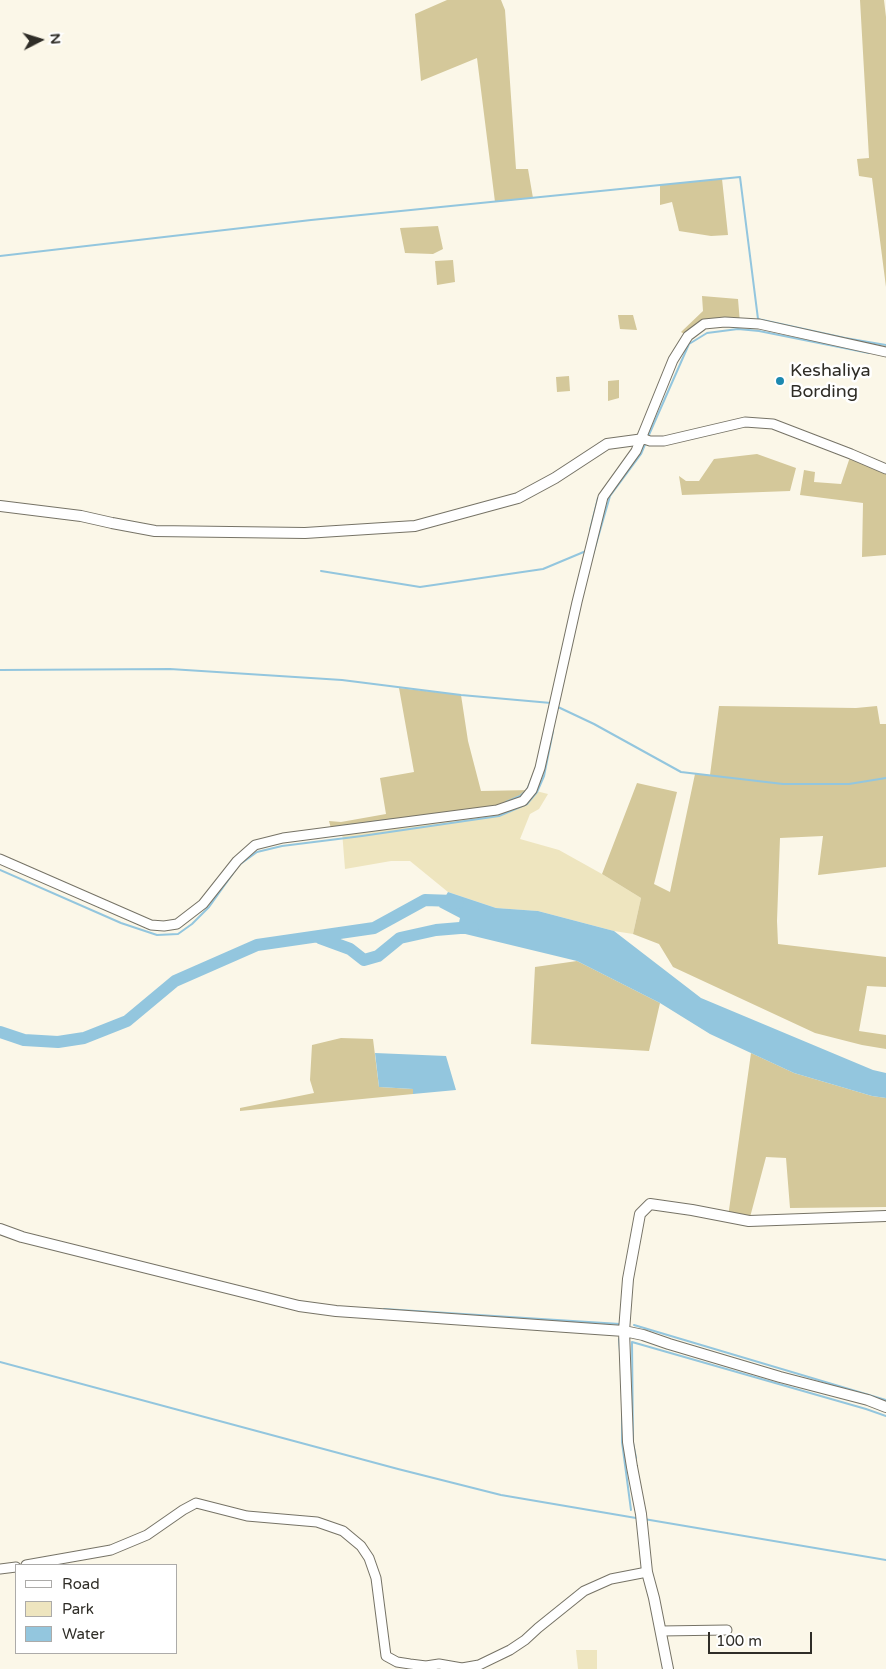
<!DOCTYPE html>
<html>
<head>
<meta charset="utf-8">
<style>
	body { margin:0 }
	#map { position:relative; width:886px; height:1669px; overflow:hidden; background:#fbf7e8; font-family:"Varela Round",sans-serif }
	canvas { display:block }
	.legend { position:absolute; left:15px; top:1564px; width:162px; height:90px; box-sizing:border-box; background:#fff; border:1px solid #acaba9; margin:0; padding:6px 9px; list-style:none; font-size:15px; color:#2f2d27 }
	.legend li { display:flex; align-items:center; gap:10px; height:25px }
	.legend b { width:25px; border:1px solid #acaba9 }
	.north { position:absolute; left:15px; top:15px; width:50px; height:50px; -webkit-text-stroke:4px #fff; paint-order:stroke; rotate:85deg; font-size:14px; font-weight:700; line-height:20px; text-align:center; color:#2f2d27 }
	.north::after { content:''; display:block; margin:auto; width:18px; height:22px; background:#2f2d27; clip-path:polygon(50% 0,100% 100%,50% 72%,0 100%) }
	.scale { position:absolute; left:708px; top:1632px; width:104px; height:22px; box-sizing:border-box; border:2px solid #2f2d27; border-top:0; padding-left:6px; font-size:15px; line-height:18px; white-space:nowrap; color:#2f2d27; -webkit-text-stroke:4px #fff; paint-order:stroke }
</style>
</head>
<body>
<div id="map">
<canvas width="886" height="1669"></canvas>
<ul class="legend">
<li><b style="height:6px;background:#fff"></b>Road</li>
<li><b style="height:14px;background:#eee5bf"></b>Park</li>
<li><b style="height:14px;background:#93c6de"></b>Water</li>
</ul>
<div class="north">N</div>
<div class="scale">100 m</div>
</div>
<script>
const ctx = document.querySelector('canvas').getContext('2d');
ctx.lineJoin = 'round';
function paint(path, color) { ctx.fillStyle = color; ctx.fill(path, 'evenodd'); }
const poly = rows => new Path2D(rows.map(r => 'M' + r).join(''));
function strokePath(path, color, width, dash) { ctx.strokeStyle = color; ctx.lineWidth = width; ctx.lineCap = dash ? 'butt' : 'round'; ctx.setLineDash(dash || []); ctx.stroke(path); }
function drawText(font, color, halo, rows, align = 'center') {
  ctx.font = font + ' "Varela Round",sans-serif'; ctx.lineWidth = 5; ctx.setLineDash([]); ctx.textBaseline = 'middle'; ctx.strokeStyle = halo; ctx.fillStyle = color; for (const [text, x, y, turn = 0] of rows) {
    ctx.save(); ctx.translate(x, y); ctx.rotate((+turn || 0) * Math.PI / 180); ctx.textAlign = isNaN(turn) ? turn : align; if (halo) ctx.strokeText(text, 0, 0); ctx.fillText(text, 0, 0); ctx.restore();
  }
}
const green = poly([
	[532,790,548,794,539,809,530,814,520,839,559,850,602,874,641,898,633,934,614,931,538,911,496,908,448,892,410,861,391,861,345,869,342,831],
	[576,1650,597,1650,597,1669,578,1669]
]);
const forest = poly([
	[447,0,501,0,505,10,516,169,528,169,533,198,495,202,477,58,421,81,415,14],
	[860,0,884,0,886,17,886,287,872,178,859,176,857,159,869,158],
	[722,179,728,235,711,236,679,231,672,202,660,205,660,185],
	[438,226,443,249,433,254,405,253,400,228],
	[453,260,455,282,437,285,435,261],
	[702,296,738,299,740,323,704,324,688,336,681,332,703,311],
	[618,315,633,315,637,330,620,329],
	[569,376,570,391,557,392,556,377],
	[619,380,619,398,608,401,608,381],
	[757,454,796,468,790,491,682,495,679,476,686,481,699,481,714,459],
	[851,454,886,469,886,555,862,557,863,503,800,495,804,470,815,472,814,482,841,484],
	[399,688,461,695,468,741,481,791,532,790,523,801,497,810,332,832,329,821,341,822,386,814,380,778,414,772],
	[719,706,856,708,877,706,880,724,886,724,886,867,818,875,823,836,780,838,777,921,778,944,886,957,886,987,867,986,859,1031,886,1035,886,1049,862,1045,815,1033,673,967,659,944,633,934,641,898,602,874,637,783,677,792,654,884,670,892,695,774,710,775],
	[577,961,660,1003,649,1051,531,1044,535,967],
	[341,1038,373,1039,379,1087,413,1089,413,1094,240,1111,240,1108,314,1093,310,1080,312,1045],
	[751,1053,794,1073,872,1096,886,1098,886,1207,790,1208,786,1158,766,1157,749,1221,728,1217]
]);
const water = poly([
	[448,892,496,908,538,911,614,931,701,998,873,1070,886,1073,886,1098,872,1096,794,1073,710,1034,660,1003,577,961,457,932,460,918,439,907],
	[375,1053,446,1056,456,1090,413,1094,413,1089,379,1087]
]);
const stream = poly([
	[0,256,311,220,740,177,758,319,845,338,886,345],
	[648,437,689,344,707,333,738,329,759,331,869,353],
	[590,530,598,498],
	[592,558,610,496,641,454,646,442],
	[321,571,420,587,543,569,586,551],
	[0,670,170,669,342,680,461,695,551,703],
	[558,707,594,724,681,772,783,784,849,784,886,778],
	[506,802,520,796,527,790,534,773],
	[335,827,395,819],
	[0,870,121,923,157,935,178,934,192,924,209,907,239,865,257,852,282,846,362,836,499,816,527,804,537,792,544,776,553,731],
	[384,1309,620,1324],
	[634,1325,886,1400],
	[619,1339,620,1352],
	[0,1362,398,1469,501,1495,636,1518],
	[622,1409,622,1442,631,1510],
	[636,1458,633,1443,632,1342,866,1409,886,1416],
	[644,1519,886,1560]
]);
const river = poly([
	[320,938,350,949,364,960,378,956,400,938,436,930,460,928,473,928],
	[0,1032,24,1040,58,1042,84,1038,127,1021,175,981,257,945,374,928,425,900,454,901,458,903]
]);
const minor = poly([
	[644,439,650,441,664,441,745,422,773,424,851,454,886,469],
	[0,859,151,925,164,926,177,924,203,904,237,861,255,845,283,838,497,810,523,801,532,790,540,768,577,602,603,497,636,451,673,360,688,336,704,324,725,322,759,324,886,352],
	[26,1565,111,1550,147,1535,183,1510,196,1503,247,1516,317,1522,343,1531,361,1546,369,1558,376,1578,386,1656,397,1662,410,1664,426,1666,439,1664,462,1668,479,1665,510,1650,525,1640,538,1628,584,1591,611,1579,647,1572],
	[0,1569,16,1567],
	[661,1631,727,1630]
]);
const tertiary = poly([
	[0,506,81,516,112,523,155,531,305,533,415,526,518,498,555,478,607,444,644,439],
	[0,1229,22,1237,299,1306,336,1311,624,1331,643,1335,669,1344,780,1377,868,1400,886,1407],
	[668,1669,654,1598,647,1572,641,1514,632,1467,628,1442,624,1331,628,1279,640,1214,650,1204,692,1210,749,1221,886,1216]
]);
const markers = [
	[780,381,5,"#1c89b0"]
];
const poiNames = [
	["Keshaliya",790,371],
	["Bording",790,392]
];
paint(green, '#eee5bf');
paint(forest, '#d4c89a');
paint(water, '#93c6de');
strokePath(stream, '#93c6de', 2);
strokePath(river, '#93c6de', 12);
strokePath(minor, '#767366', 11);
strokePath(tertiary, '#767366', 12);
strokePath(minor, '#fff', 9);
strokePath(tertiary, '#fff', 10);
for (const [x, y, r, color] of markers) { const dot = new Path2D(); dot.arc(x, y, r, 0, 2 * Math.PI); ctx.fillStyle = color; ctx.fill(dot); strokePath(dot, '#fff', 2); }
drawText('18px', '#2f2d27', '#fff', poiNames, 'left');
</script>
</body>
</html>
